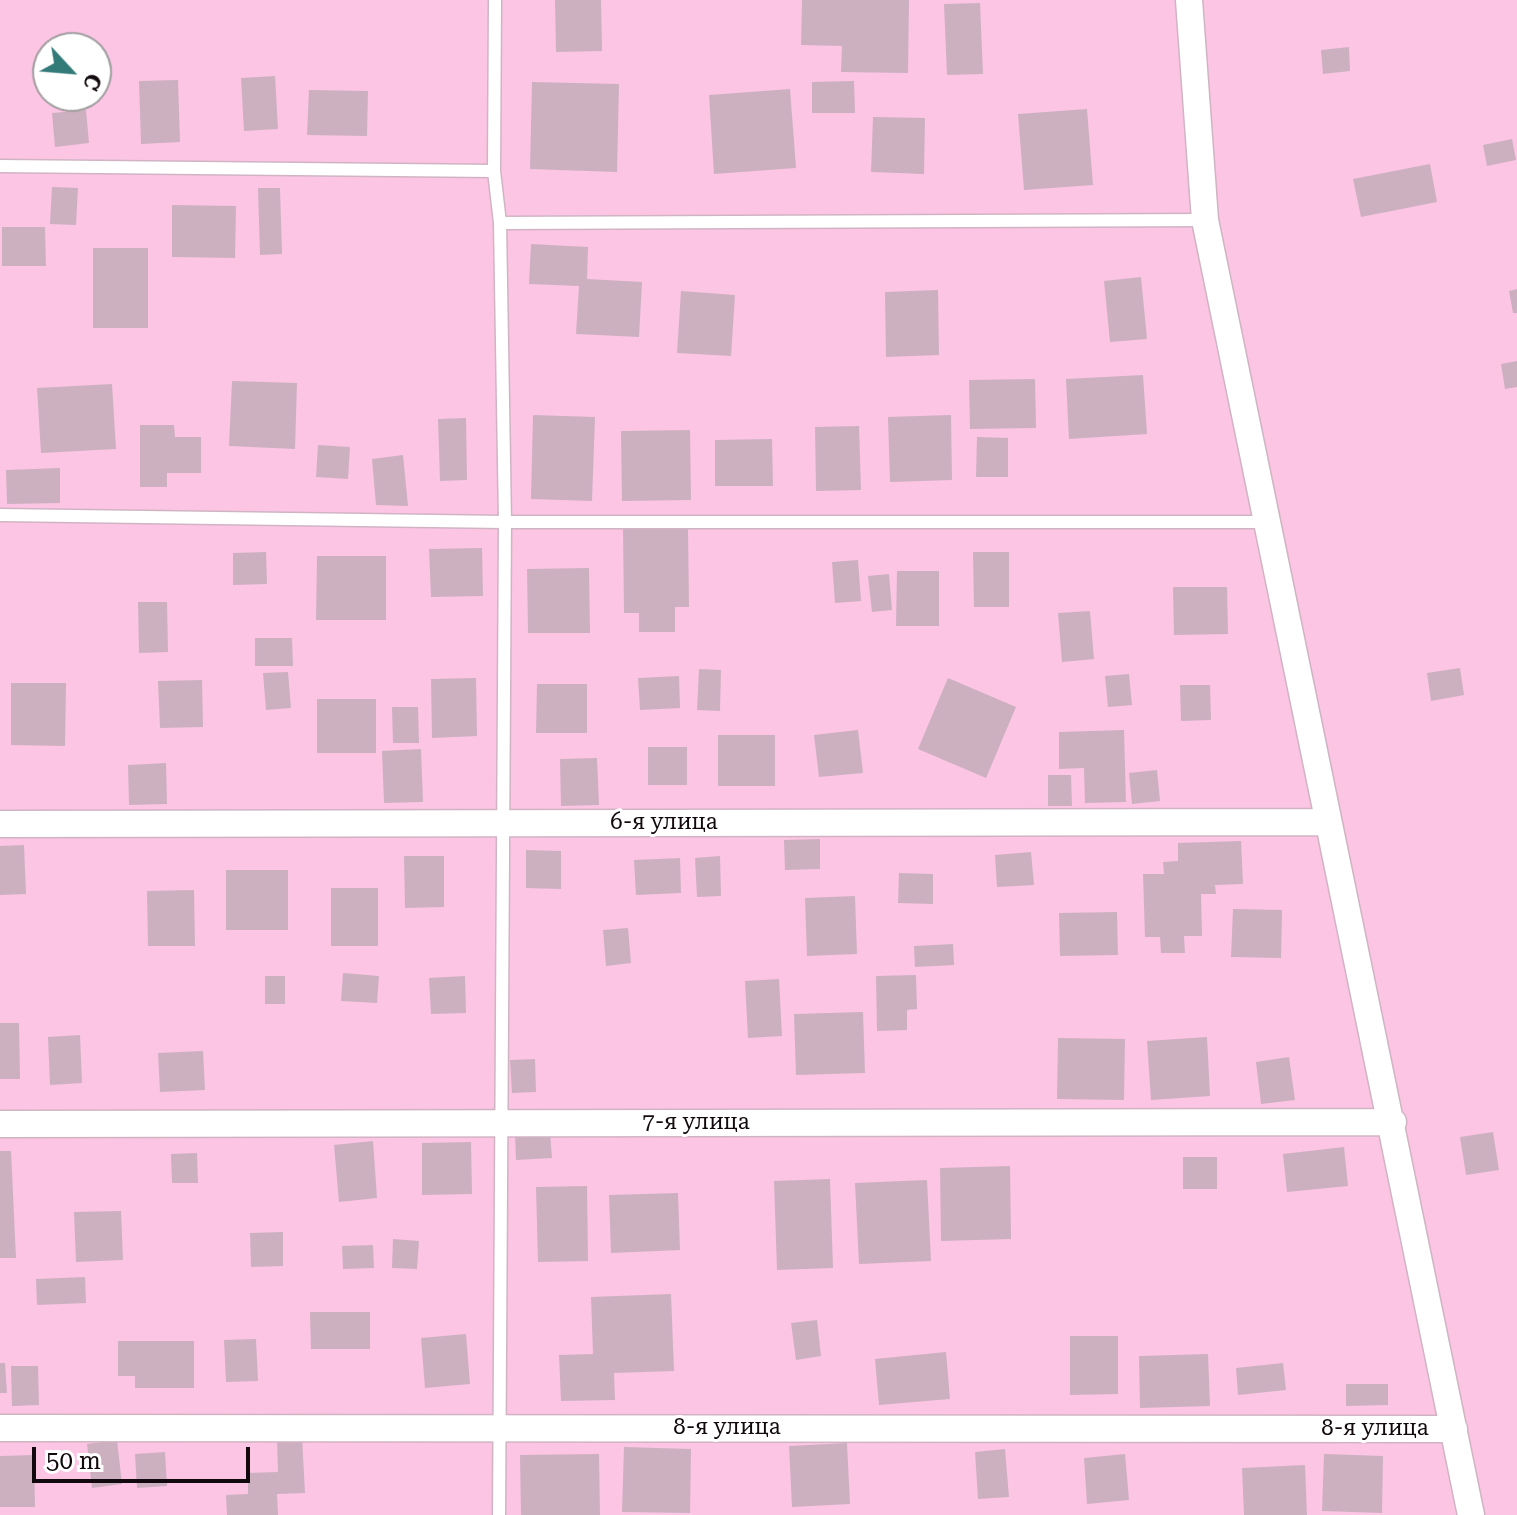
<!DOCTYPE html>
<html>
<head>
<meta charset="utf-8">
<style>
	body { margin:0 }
	#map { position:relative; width:1517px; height:1515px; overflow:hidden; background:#feecf6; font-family:"Roboto Serif",serif }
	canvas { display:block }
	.north { position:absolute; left:32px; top:32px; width:80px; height:80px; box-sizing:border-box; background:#fff; border:2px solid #a09d9f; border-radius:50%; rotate:116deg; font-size:22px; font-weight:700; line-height:32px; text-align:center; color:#12090e }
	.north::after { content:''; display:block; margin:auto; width:28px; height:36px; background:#327b79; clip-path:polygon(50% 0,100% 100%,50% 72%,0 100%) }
	.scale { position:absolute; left:32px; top:1447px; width:218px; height:36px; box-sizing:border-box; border:4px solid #12090e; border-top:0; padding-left:10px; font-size:24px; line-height:28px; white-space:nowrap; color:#12090e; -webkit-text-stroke:6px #fff; paint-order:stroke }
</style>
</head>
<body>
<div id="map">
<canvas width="1517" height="1515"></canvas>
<div class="north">С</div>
<div class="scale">50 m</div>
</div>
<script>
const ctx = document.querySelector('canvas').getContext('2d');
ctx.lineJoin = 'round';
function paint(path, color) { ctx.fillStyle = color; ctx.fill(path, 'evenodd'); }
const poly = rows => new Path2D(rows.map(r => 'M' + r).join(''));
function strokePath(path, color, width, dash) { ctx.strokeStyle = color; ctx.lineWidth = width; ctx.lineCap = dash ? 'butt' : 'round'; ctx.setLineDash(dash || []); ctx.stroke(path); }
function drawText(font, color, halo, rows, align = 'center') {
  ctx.font = font + ' "Roboto Serif",serif'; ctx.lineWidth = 6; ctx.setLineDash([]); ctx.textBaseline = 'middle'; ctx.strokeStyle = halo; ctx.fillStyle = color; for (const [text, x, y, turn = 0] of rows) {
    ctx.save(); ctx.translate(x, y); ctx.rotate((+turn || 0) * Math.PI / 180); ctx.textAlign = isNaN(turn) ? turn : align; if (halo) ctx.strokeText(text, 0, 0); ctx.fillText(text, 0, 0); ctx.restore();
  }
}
const green = poly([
	[0,0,1517,0,1517,1515,0,1515],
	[48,48,96,48,96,96,48,96]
]);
const building = poly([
	[555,0,601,0,602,51,556,52],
	[802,0,909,0,908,73,841,72,842,46,801,45],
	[980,3,983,74,947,75,944,4],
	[1349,47,1350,71,1323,74,1321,50],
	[275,76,278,129,244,131,241,78],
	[178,80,180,142,141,144,139,81],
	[854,81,855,113,812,113,812,82],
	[532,82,619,84,617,172,530,169],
	[790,89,796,168,714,174,709,95],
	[309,90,368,91,367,136,307,135],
	[1087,109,1093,185,1024,190,1018,114],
	[86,110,89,143,55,147,52,113],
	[873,117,925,118,924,174,871,172],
	[1512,139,1516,160,1487,166,1483,145],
	[1430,164,1437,202,1361,217,1353,179],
	[52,187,78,188,76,225,50,224],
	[258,188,280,188,282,254,260,255],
	[172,205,236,206,235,258,172,257],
	[2,227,45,227,46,266,2,266],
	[531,244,588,247,587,279,642,282,639,337,576,334,579,286,529,284],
	[93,248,148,248,148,328,93,328],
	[1141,277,1147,339,1110,342,1104,281],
	[1517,289,1517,313,1513,313,1509,291],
	[938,290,939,355,886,357,885,292],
	[681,291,735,295,731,356,677,353],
	[1517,361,1517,387,1505,389,1501,364],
	[1143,375,1147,434,1069,439,1066,379],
	[1035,379,1036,428,970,429,969,380],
	[232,381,297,383,295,449,229,446],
	[112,384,116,449,41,453,37,388],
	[533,415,595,417,592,501,531,499],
	[951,415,952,480,890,482,888,417],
	[466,418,467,480,440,481,438,419],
	[140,425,174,425,175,437,201,437,201,473,167,473,167,487,140,487],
	[859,426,861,490,816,491,815,427],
	[690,430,691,500,622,501,621,431],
	[977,437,1008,438,1008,477,976,477],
	[772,439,773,486,715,486,715,440],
	[318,445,350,447,348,479,316,477],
	[403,455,408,506,376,505,372,459],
	[60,468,60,503,7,504,6,470],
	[688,528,689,607,675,607,675,632,639,632,639,613,624,613,623,529],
	[482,548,483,596,431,597,429,549],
	[266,552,267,584,233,585,233,553],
	[973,552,1009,552,1009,607,974,607],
	[317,556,386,556,386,620,316,620],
	[858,560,861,601,835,603,832,562],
	[589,568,590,633,528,633,527,569],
	[897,571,939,571,939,626,896,626],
	[889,574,892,610,872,612,868,576],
	[1173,587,1227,587,1228,634,1174,635],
	[138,602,167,602,168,652,139,653],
	[1090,611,1094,659,1062,662,1058,613],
	[255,638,292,638,293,666,255,666],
	[1460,668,1464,695,1431,701,1427,673],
	[699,669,721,670,720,711,697,710],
	[288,672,291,708,266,710,263,673],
	[1129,674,1132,705,1108,707,1105,676],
	[679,676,680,708,640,710,638,678],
	[476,678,477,736,432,738,431,679],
	[948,678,1016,707,986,778,918,749],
	[202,680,203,727,160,728,158,681],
	[11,683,66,683,65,746,11,745],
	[537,684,587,684,587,733,536,733],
	[1180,685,1210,685,1211,720,1181,721],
	[317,699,376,699,376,753,317,753],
	[392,707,418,707,419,743,393,743],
	[858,730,863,773,819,777,814,735],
	[1124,730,1126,802,1085,803,1084,768,1059,769,1059,732],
	[718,735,775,735,775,786,718,786],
	[648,747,687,747,687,785,648,785],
	[421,749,423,802,384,803,382,751],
	[597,758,599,805,561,806,560,759],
	[166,763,167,804,129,805,128,765],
	[1157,770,1160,801,1132,804,1129,773],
	[1048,775,1071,775,1072,806,1048,806],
	[820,839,820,869,785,870,784,840],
	[1241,841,1243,884,1215,885,1216,894,1201,894,1202,936,1184,936,1185,953,1161,953,1160,937,1145,937,1143,874,1164,874,1163,862,1178,861,1178,843],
	[24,845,26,894,0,895,0,846],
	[526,850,561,851,561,889,526,888],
	[1031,852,1034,885,997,887,995,855],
	[404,856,444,856,444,907,405,908],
	[720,856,721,896,697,897,695,858],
	[680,858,681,893,636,895,634,860],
	[226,870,288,870,288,930,226,930],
	[899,873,933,874,933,904,898,903],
	[331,888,378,888,378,946,331,946],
	[194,890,195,946,148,946,147,891],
	[855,896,857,954,807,956,805,898],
	[1233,909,1282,910,1281,958,1231,957],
	[1117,912,1118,955,1060,956,1059,913],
	[628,928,631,963,606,966,603,930],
	[953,944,954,965,915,967,914,946],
	[343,973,379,976,377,1003,341,1001],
	[916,975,917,1009,907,1010,907,1030,877,1031,876,976],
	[265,976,285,976,285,1004,265,1004],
	[465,976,466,1013,431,1014,429,978],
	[779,979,782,1036,748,1038,745,981],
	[863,1012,865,1073,796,1075,794,1014],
	[0,1023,19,1023,20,1079,0,1079],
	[80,1035,82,1083,50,1085,48,1037],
	[1207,1037,1210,1096,1151,1100,1147,1041],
	[1058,1038,1125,1039,1124,1100,1057,1099],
	[203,1051,205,1090,160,1092,158,1053],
	[1289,1057,1295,1100,1261,1104,1256,1062],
	[535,1059,536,1092,512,1093,510,1060],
	[550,1132,552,1158,516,1160,515,1134],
	[1493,1132,1499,1170,1466,1175,1460,1137],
	[373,1141,377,1198,339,1202,334,1145],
	[471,1142,472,1194,422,1195,422,1143],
	[1344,1147,1348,1186,1287,1192,1283,1154],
	[0,1151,11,1151,16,1258,0,1258],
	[197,1153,198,1183,172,1183,171,1154],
	[1183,1157,1217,1157,1217,1189,1183,1189],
	[1010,1166,1011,1239,941,1241,940,1168],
	[830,1179,833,1268,777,1270,774,1181],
	[927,1180,931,1261,859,1264,855,1183],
	[587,1186,588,1261,538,1262,536,1187],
	[678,1193,680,1250,611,1253,609,1195],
	[121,1211,123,1260,76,1262,74,1212],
	[283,1232,283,1266,251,1267,250,1233],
	[393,1239,419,1241,417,1269,392,1268],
	[373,1245,374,1268,343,1269,342,1246],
	[85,1277,86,1303,37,1305,36,1279],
	[671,1294,674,1371,614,1373,615,1400,561,1401,559,1355,593,1354,591,1297],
	[310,1312,370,1312,370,1349,311,1349],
	[817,1320,821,1356,796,1360,791,1323],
	[466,1334,470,1384,425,1388,421,1338],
	[1070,1336,1118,1336,1118,1394,1070,1395],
	[256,1339,258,1381,226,1382,224,1340],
	[118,1341,194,1341,194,1388,135,1388,135,1376,118,1376],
	[946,1352,950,1399,879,1405,875,1359],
	[1208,1354,1210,1406,1140,1408,1139,1356],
	[0,1363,5,1363,7,1393,0,1393],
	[1283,1363,1286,1390,1238,1395,1236,1368],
	[11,1366,38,1366,39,1405,12,1406],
	[1346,1384,1388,1384,1388,1405,1346,1406],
	[302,1437,305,1493,277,1494,278,1515,227,1515,226,1495,248,1494,248,1473,278,1472,277,1439],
	[117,1440,122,1484,92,1488,87,1444],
	[847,1443,850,1504,792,1507,789,1446],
	[624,1447,691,1449,690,1513,622,1512],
	[1005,1449,1009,1497,978,1499,975,1452],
	[165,1452,167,1486,137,1488,135,1454],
	[599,1454,600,1515,521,1515,520,1455],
	[1125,1454,1129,1500,1087,1504,1084,1458],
	[1324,1454,1383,1456,1382,1513,1322,1511],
	[34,1455,35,1507,0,1507,0,1456],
	[1305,1465,1307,1515,1244,1515,1242,1468]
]);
const lane = poly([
	[495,0,494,171,500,223,505,522,499,1515],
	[0,166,494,171],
	[500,223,1205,220],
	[0,515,505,522,1268,522]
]);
const street = poly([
	[1189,0,1205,220,1471,1515],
	[0,824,1328,822],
	[0,1124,1393,1122],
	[0,1428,1454,1429]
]);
const streetNames = [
	["6-я улица",664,823],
	["7-я улица",696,1123],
	["8-я улица",727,1428],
	["8-я улица",1375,1429]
];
paint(green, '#fcc5e4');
paint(building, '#ccb0c0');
strokePath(lane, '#d0b4c4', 15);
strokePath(street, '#d0b4c4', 29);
strokePath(lane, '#fff', 12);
strokePath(street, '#fff', 26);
drawText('22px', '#12090e', '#fff', streetNames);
</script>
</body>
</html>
